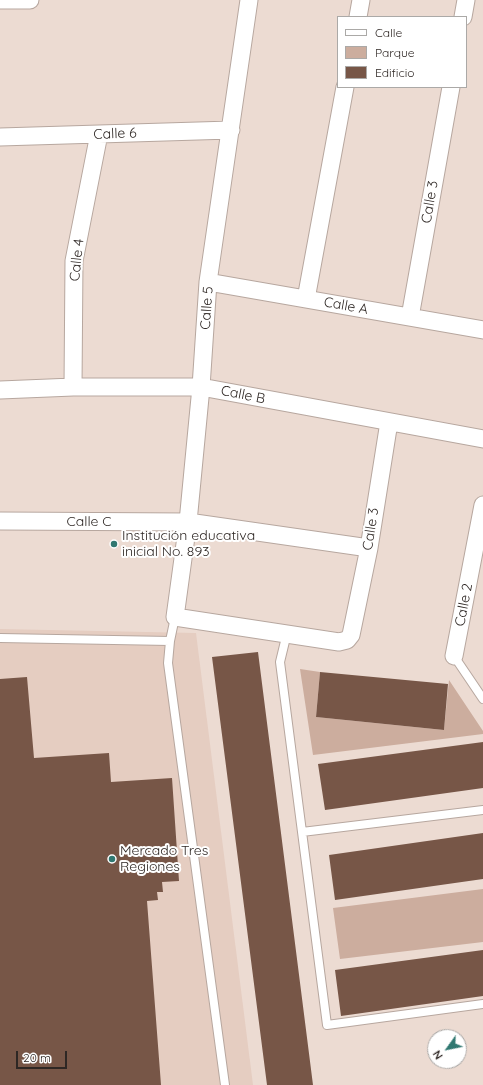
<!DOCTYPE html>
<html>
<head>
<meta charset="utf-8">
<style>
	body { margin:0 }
	#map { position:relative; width:483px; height:1085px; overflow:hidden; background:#ecdbd2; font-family:Quicksand,sans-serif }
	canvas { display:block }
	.legend { position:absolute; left:337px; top:16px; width:130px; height:72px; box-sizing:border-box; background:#fff; border:1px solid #aba9a7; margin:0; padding:5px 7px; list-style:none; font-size:12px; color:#2e2724 }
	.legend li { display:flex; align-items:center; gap:8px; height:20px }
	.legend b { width:20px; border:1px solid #aba9a7 }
	.north { position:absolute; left:427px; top:1029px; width:40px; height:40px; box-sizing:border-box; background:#fff; border:1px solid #aba9a7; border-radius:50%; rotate:237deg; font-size:11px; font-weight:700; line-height:16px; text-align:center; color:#2e2724 }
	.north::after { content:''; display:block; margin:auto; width:14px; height:18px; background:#307871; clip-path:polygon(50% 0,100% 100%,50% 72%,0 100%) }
	.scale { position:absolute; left:16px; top:1051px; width:51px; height:18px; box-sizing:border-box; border:2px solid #2e2724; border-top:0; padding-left:5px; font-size:12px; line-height:14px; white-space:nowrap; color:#2e2724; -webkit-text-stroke:3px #fff; paint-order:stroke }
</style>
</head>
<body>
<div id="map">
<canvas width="483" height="1085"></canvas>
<ul class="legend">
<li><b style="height:5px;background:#fff"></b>Calle</li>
<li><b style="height:11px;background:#ccad9e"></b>Parque</li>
<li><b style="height:11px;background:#775647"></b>Edificio</li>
</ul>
<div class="north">N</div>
<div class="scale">20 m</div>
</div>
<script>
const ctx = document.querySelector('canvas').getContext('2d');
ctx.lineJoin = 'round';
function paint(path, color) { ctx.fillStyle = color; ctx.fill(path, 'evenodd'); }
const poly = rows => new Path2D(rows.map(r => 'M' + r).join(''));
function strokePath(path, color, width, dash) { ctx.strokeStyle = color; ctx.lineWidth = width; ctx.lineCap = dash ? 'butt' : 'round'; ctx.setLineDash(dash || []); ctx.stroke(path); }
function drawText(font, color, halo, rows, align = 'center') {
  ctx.font = font + ' Quicksand,sans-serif'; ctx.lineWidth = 4; ctx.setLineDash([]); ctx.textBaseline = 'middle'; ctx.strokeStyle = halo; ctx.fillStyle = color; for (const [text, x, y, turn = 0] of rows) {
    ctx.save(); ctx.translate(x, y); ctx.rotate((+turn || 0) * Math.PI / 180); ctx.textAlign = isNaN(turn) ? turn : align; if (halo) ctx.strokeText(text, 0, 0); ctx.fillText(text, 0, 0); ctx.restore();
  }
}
const built = poly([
	[0,629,196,633,253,1085,0,1085]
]);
const green = poly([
	[300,669,320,672,316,717,444,730,449,680,483,731,483,734,313,755],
	[483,889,483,942,340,959,333,908]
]);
const building = poly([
	[258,652,313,1085,267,1085,212,657],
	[320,672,448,684,444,730,316,717],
	[27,677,34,758,109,753,111,782,172,778,179,881,162,882,163,892,157,892,158,900,147,901,161,1085,0,1085,0,679],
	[483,742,483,788,325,810,318,764],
	[483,833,483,879,335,900,329,855],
	[483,950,483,996,341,1016,335,970]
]);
const service = poly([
	[175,617,170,641,168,663,225,1085],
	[287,633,280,662,327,1025,483,1004],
	[0,638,170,641],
	[454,656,483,699],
	[302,832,483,810]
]);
const minor = poly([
	[0,0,30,0],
	[249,0,208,282,201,387,188,522,175,617,339,642,347,640,351,635,369,548,389,422],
	[358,17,361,0],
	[463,17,466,0],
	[0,137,231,130],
	[208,282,483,330],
	[306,299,345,87],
	[410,317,451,87],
	[73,387,74,261,99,134],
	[0,390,73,387,201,387,483,439],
	[0,521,188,522,369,548],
	[454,656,483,505]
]);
const markers = [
	[114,544,4,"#307871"],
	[112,859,4,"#307871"]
];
const streetNames = [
	["Calle 6",115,134,-2],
	["Calle 3",430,202,-80],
	["Calle 4",77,260,-84],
	["Calle A",346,306,10],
	["Calle 5",207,308,-86],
	["Calle B",243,395,11],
	["Calle C",89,522],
	["Calle 3",371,529,-81],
	["Calle 2",464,605,-79]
];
const poiNames = [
	["Institución educativa",122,536],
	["inicial No. 893",122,552],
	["Mercado Tres",120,851],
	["Regiones",120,867]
];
paint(built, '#e5cdc1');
paint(green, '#ccad9e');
paint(building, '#775647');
strokePath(service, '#b7a79f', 10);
strokePath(minor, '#b7a79f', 19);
strokePath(service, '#fff', 8);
strokePath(minor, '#fff', 17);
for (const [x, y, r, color] of markers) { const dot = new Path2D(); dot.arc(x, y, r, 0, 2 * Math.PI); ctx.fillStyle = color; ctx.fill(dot); strokePath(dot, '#fff', 1.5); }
drawText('14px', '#2e2724', '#fff', streetNames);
drawText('14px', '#2e2724', '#fff', poiNames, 'left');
</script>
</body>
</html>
